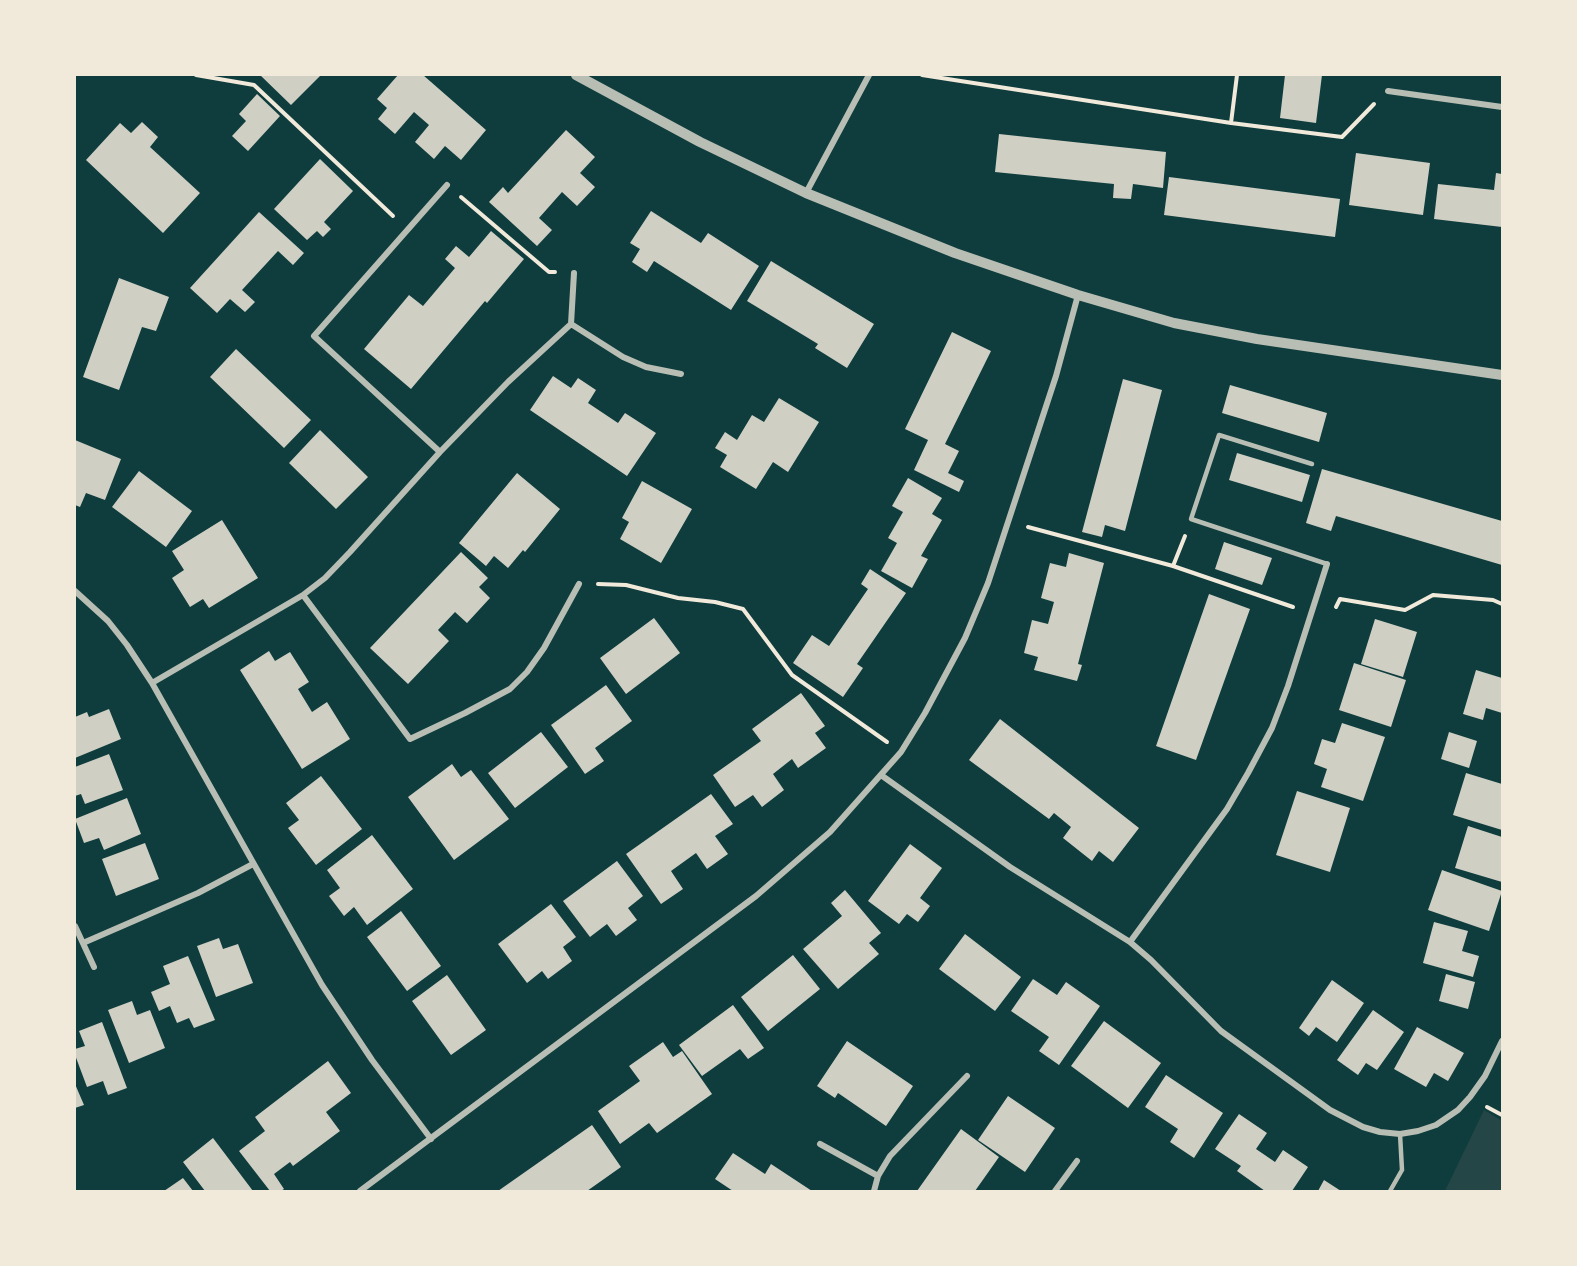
<!DOCTYPE html>
<html>
<head>
<meta charset="utf-8">
<style>
	body { margin:0 }
	#map { position:relative; width:1577px; height:1266px; overflow:hidden; background:#0f3d3e; font-family:Roboto,sans-serif }
	canvas { display:block }
	.frame { position:absolute; inset:0; border:76px solid #f1e9da; pointer-events:none }
</style>
</head>
<body>
<div id="map">
<canvas width="1577" height="1266"></canvas>
<div class="frame"></div>
</div>
<script>
const ctx = document.querySelector('canvas').getContext('2d');
ctx.lineJoin = 'round';
function paint(path, color) { ctx.fillStyle = color; ctx.fill(path, 'evenodd'); }
const poly = rows => new Path2D(rows.map(r => 'M' + r).join(''));
function strokePath(path, color, width, dash) { ctx.strokeStyle = color; ctx.lineWidth = width; ctx.lineCap = dash ? 'butt' : 'round'; ctx.setLineDash(dash || []); ctx.stroke(path); }
const green = poly([
	[1484,1110,1502,1121,1502,1191,1445,1191]
]);
const building = poly([
	[260,75,321,75,291,105],
	[398,75,423,75,486,130,461,160,445,146,434,159,415,142,429,125,414,112,395,134,378,119,387,108,377,99],
	[1285,75,1322,75,1316,123,1280,118],
	[257,94,280,116,248,151,232,136,246,121,239,114],
	[142,122,158,137,150,147,200,193,163,233,86,160,120,123,131,133],
	[566,130,595,157,580,173,595,187,577,206,562,192,539,218,552,230,537,246,489,202,503,187,508,193],
	[999,134,1166,152,1163,188,1133,184,1131,199,1113,198,1114,184,995,172],
	[1356,153,1430,163,1423,215,1349,205],
	[320,159,353,191,324,222,331,229,323,237,317,231,307,240,274,209],
	[1496,173,1502,174,1502,227,1434,219,1438,184,1494,190],
	[1169,177,1340,199,1335,237,1164,215],
	[651,211,701,243,708,233,759,266,731,310,654,261,647,272,632,262,640,249,630,243],
	[259,212,304,253,293,265,278,251,242,290,255,302,245,312,230,299,217,313,190,288],
	[491,231,524,259,487,303,485,301,411,389,364,349,409,295,423,306,455,268,445,259,456,246,469,257],
	[771,261,874,324,847,368,815,348,818,344,747,301],
	[119,278,169,297,156,331,142,327,119,390,83,377],
	[952,332,991,351,945,444,959,451,948,473,964,481,959,492,914,470,928,440,905,429],
	[236,349,311,420,284,448,210,377],
	[553,376,571,388,578,378,596,390,588,403,618,423,625,413,656,433,627,476,530,410],
	[1123,379,1162,390,1125,531,1105,525,1102,537,1082,532],
	[1230,385,1327,413,1319,442,1222,413],
	[779,398,819,422,788,472,773,462,756,489,720,467,727,455,715,448,725,432,737,440,752,415,764,422],
	[320,430,368,477,336,509,289,463],
	[75,440,121,459,105,500,86,493,80,507,75,505],
	[1237,453,1310,475,1302,502,1229,480],
	[1322,469,1502,521,1502,565,1336,516,1331,531,1306,523],
	[139,471,192,511,166,547,112,507],
	[517,473,560,509,525,552,523,550,508,568,494,556,486,566,459,543],
	[908,478,942,498,932,514,942,520,921,556,928,559,912,588,881,571,897,543,888,538,903,512,892,506],
	[642,481,692,509,661,563,620,539,629,522,622,518],
	[222,520,258,578,209,608,203,599,190,607,172,578,184,570,172,551],
	[1224,542,1272,558,1262,585,1215,569],
	[461,552,488,578,479,587,490,598,467,623,455,612,438,630,449,641,408,684,370,648],
	[1069,553,1104,563,1078,664,1082,665,1077,681,1034,670,1038,657,1024,653,1032,620,1048,624,1054,602,1041,598,1050,563,1066,567],
	[870,569,906,593,857,664,863,668,843,697,793,663,812,635,829,646,868,589,861,584],
	[1209,594,1250,609,1196,760,1156,746],
	[654,618,680,653,626,694,600,658],
	[1375,619,1417,632,1403,677,1361,664],
	[269,651,275,661,290,652,309,682,298,689,312,712,327,702,350,739,302,769,240,670],
	[1354,663,1406,680,1391,727,1339,710],
	[1476,670,1502,678,1502,713,1486,708,1483,720,1463,714],
	[606,685,632,721,595,748,604,761,585,774,551,725],
	[801,693,825,726,815,733,826,748,798,768,792,759,773,774,784,790,762,807,753,795,735,807,713,775,761,741,752,729],
	[109,709,121,739,75,758,75,717,87,712,89,717],
	[1000,719,1139,828,1113,862,1099,851,1092,861,1063,838,1071,827,1054,813,1049,819,969,760],
	[1342,723,1385,737,1363,801,1321,787,1327,769,1314,764,1322,739,1335,743],
	[541,732,568,767,515,808,488,773],
	[1449,732,1477,741,1469,768,1441,759],
	[109,754,123,790,85,804,81,794,75,796,75,767],
	[452,764,461,777,471,770,509,819,454,860,408,797],
	[1466,773,1502,784,1502,830,1453,815],
	[321,776,362,829,316,865,288,828,299,820,286,803],
	[1297,791,1350,808,1330,872,1276,855],
	[711,794,733,824,715,836,728,854,707,869,696,853,671,871,683,889,661,904,626,854],
	[127,798,141,834,104,850,99,838,84,843,75,819],
	[1468,826,1502,837,1502,882,1455,868],
	[372,835,413,889,367,925,354,907,344,916,329,896,340,888,327,870],
	[145,843,159,879,116,896,102,859],
	[910,844,942,868,920,898,930,906,918,922,907,914,899,924,868,901],
	[617,861,643,896,628,908,637,920,616,936,607,924,590,937,563,901],
	[1442,870,1502,891,1489,931,1428,910],
	[845,890,881,933,869,943,879,954,838,989,803,949,842,916,831,903],
	[551,904,576,937,563,947,572,961,548,979,542,971,527,983,498,944],
	[401,911,441,966,407,991,367,937],
	[1434,922,1468,931,1462,951,1479,956,1473,977,1423,963],
	[965,934,1021,977,995,1011,939,969],
	[219,938,223,949,238,944,253,983,216,997,197,946],
	[793,955,820,989,768,1031,741,997],
	[188,956,215,1020,194,1028,189,1018,177,1023,170,1006,159,1011,151,992,170,984,163,966],
	[1446,974,1475,982,1468,1009,1439,1001],
	[447,975,486,1030,451,1055,412,1001],
	[1033,979,1057,995,1066,982,1100,1006,1059,1065,1039,1051,1049,1037,1011,1011],
	[1332,980,1364,1003,1337,1042,1316,1027,1309,1036,1299,1028],
	[132,1001,137,1015,150,1010,165,1048,129,1063,108,1010],
	[733,1005,764,1048,748,1059,740,1049,702,1076,679,1045],
	[1373,1010,1404,1032,1377,1070,1366,1063,1358,1075,1337,1060],
	[1104,1021,1161,1063,1128,1108,1071,1066],
	[102,1022,127,1088,108,1095,103,1081,87,1087,75,1055,75,1049,85,1046,79,1031],
	[1417,1027,1464,1053,1448,1081,1434,1073,1426,1087,1394,1069],
	[847,1041,913,1086,886,1126,838,1093,835,1098,817,1086],
	[663,1042,673,1057,682,1051,712,1094,657,1133,649,1123,620,1144,598,1111,640,1081,629,1066],
	[328,1061,351,1093,326,1112,340,1131,293,1166,290,1162,274,1174,284,1189,281,1191,270,1191,239,1151,265,1131,255,1117],
	[1166,1075,1223,1113,1194,1158,1170,1142,1178,1129,1145,1107],
	[75,1084,84,1105,75,1108],
	[1008,1096,1055,1128,1025,1172,978,1140],
	[1239,1114,1267,1133,1256,1149,1275,1162,1283,1150,1308,1167,1292,1191,1265,1191,1237,1171,1241,1166,1215,1149],
	[592,1125,621,1167,587,1191,498,1191],
	[961,1129,999,1157,975,1191,917,1191],
	[213,1138,253,1191,205,1191,183,1162],
	[733,1153,765,1174,771,1164,812,1191,733,1191,715,1179],
	[183,1178,193,1191,164,1191],
	[1324,1180,1341,1191,1318,1191]
]);
const path = poly([
	[196,75,254,85,393,216],
	[922,75,1231,123,1342,137,1374,104],
	[1231,123,1237,75],
	[461,197,549,272,555,272],
	[1028,527,1173,566,1293,607],
	[1173,566,1185,536],
	[598,584,626,585,678,598,715,602,743,609,792,675,887,742],
	[1336,607,1340,599,1405,610,1433,595,1493,600,1502,604],
	[1487,1107,1502,1115]
]);
const service = poly([
	[1312,464,1219,435,1191,519,1327,564],
	[1390,1191,1402,1170,1400,1134]
]);
const minor = poly([
	[1388,91,1502,107],
	[806,193,869,75],
	[571,324,574,273],
	[440,452,314,336,447,185],
	[75,591,108,621,127,645,152,683,322,985,372,1060,431,1139],
	[303,595,325,578,350,552,440,452,508,382,571,324,623,357,646,367,681,374],
	[152,683,303,595,410,739,465,713,510,689,527,672,544,648,579,584],
	[881,775,1010,867,1130,942,1151,960,1221,1031,1330,1110,1363,1127,1380,1132,1400,1134,1418,1131,1436,1125,1458,1110,1470,1097,1485,1076,1502,1041],
	[75,926,94,967],
	[1130,942,1227,809,1248,773,1272,728,1288,686,1327,564],
	[83,943,198,893,253,864],
	[820,1144,878,1176,890,1156,967,1076],
	[360,1191,756,896,830,832,901,752,925,713,965,638,988,583,1056,376,1078,295],
	[874,1191,878,1176],
	[1055,1191,1077,1161]
]);
const tertiary = poly([
	[576,75,700,142,806,193,955,253,1078,295,1174,323,1257,339,1502,375]
]);
paint(green, '#244646');
paint(building, '#cfcfc3');
strokePath(path, '#f1e9da', 4);
strokePath(service, '#b8beb3', 4.5);
strokePath(minor, '#b8beb3', 6);
strokePath(tertiary, '#b8beb3', 10);
</script>
</body>
</html>
